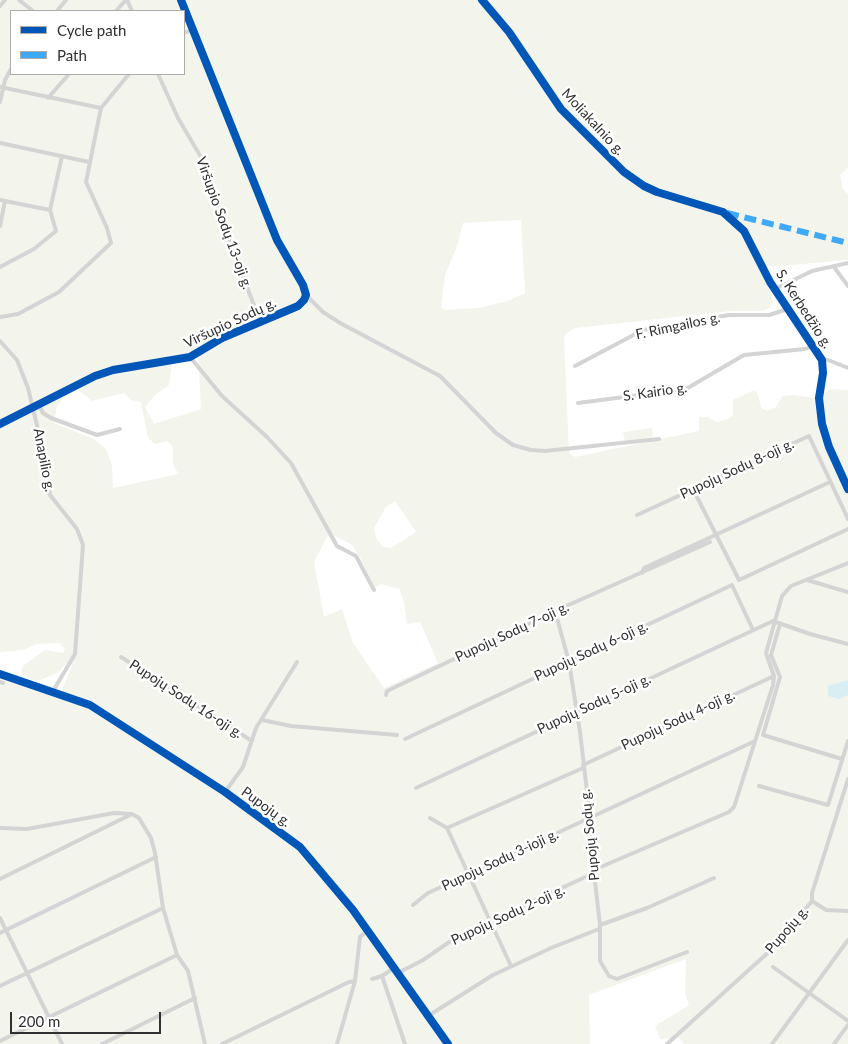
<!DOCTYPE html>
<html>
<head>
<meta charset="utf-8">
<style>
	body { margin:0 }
	#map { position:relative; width:848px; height:1044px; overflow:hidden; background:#fff; font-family:Lato,sans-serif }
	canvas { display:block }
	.legend { position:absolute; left:10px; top:10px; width:175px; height:65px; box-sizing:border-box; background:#fff; border:1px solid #acacac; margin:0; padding:6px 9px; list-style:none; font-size:15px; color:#303030 }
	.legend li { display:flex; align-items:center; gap:10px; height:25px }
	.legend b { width:25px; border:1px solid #acacac }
	.scale { position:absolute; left:10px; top:1012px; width:151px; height:22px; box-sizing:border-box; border:2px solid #303030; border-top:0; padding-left:6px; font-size:15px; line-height:18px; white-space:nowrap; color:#303030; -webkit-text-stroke:4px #fff; paint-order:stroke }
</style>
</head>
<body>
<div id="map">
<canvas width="848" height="1044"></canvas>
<ul class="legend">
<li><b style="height:6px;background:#0057b8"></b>Cycle path</li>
<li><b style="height:6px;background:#3fa9f5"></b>Path</li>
</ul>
<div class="scale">200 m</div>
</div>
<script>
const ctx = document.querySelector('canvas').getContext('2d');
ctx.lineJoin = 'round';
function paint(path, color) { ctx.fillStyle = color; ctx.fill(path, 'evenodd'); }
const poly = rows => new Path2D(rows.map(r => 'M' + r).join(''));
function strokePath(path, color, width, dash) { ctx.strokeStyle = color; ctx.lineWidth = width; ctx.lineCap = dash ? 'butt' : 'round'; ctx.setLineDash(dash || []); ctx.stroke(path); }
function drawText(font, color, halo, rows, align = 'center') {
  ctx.font = font + ' Lato,sans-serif'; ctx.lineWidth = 5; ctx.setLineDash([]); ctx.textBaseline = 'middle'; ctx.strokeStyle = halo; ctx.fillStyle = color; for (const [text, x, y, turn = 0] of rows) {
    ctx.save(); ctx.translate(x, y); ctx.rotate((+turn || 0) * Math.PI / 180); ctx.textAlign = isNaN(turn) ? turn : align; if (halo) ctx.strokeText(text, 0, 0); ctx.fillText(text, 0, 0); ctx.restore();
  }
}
const green = poly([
	[0,0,848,0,848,168,840,175,843,189,848,194,848,260,768,267,762,275,772,295,773,301,770,308,763,311,731,311,575,328,567,333,564,338,569,453,575,457,699,431,699,417,708,417,717,422,730,418,733,415,733,400,754,390,758,394,761,408,767,411,776,407,782,396,794,395,814,398,832,389,848,390,848,1044,684,1044,679,1038,660,1039,655,1026,689,1005,685,993,686,959,589,995,590,1044,0,1044,0,678,60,695,72,666,69,661,57,673,38,681,25,678,21,672,23,666,45,650,63,653,65,649,60,643,36,644,23,650,0,652],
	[11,11,184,11,184,74,11,74],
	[521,220,525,293,508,301,478,308,445,310,441,307,445,275,457,246,463,223],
	[198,352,201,409,154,424,145,407,155,395,169,385,173,356],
	[77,389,92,401,124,393,131,400,141,402,148,438,155,444,167,441,173,447,173,463,178,474,113,488,112,465,106,449,94,439,54,423,57,406,64,398],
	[395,501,416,532,391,548,383,547,376,538,374,528,386,507],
	[333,535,351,544,360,557,375,588,381,584,399,589,404,602,407,624,420,622,438,663,384,688,353,643,342,609,324,617,314,562,327,537],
	[652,428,653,437,625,441,623,432]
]);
const water = poly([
	[848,680,848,695,839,699,828,696,828,686]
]);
const street = poly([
	[19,0,33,11],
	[127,0,132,11],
	[482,0,509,32,561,109,624,172,644,186,657,192,723,212,744,231,770,282,822,360,823,373,819,398,822,424,829,447,848,489],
	[0,6,5,0],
	[57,11,66,0],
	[116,11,126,0],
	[184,33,192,30],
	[158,74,178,118,205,164,229,240,260,321],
	[0,87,101,108],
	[48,98,69,74],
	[0,102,5,80,11,69],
	[0,143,89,162],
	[0,200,50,210],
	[0,226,5,201],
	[0,267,34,249,56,231,50,210,62,156],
	[834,267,848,286],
	[775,289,812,271,848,263],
	[306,295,323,312,340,323,440,376,496,433,513,445,531,450,545,451,659,439],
	[0,317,18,314,59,292,111,243,107,228,86,182,101,108,129,74],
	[0,341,17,360,28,388,42,446,50,495,77,529,83,545,75,654,53,691],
	[190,357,222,396,267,437,291,463,337,546,356,556,374,590],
	[822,360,828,360,848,368],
	[575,366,643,330,729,315,769,315,788,309],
	[578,403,686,389,744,355,805,349,813,346],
	[39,405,43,413,51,418,97,435,120,429],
	[0,424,95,376,113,370,190,357,222,338,298,306,304,300,306,295,303,285,277,240,181,0],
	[693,489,739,580,848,529],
	[637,515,809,436,848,519],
	[642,573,644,568,830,482],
	[807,580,848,592],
	[555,611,569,662,580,732,595,859,594,873,600,925,600,961,609,976,617,979,687,952],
	[773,621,810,634,848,644],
	[780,624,771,655,780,677,763,735,842,759],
	[121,657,252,741],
	[0,674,90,705,225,792,300,847,353,910,448,1044],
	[0,682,3,683],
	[386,695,387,691,555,611,710,542],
	[262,720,291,726,397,735],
	[405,739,732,585,753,630],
	[583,765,774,676],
	[759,786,828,805,848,741],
	[416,788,773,621],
	[225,792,243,767,256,728,297,662],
	[430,818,447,828,511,966],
	[0,828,27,829,114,813,132,814,139,818,151,838,155,853,163,908,177,955,188,971,205,1044],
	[447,828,583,768],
	[596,869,729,812,734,807,773,685,774,676,766,653,782,596,791,586,848,563],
	[0,879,130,815],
	[812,901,826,910,848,911],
	[413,905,428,893,753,742],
	[0,918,62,1044],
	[600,925,647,908,714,878],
	[0,933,156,857],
	[773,967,848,1021],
	[398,973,423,960,458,936,594,873],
	[382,976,405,1044],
	[372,979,382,976,394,968],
	[0,986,163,908],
	[428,1016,493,975,551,948,599,929],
	[0,1041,177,955],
	[102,1044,195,998],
	[222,1044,349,982,355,981],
	[337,1044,355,981,360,937,367,931],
	[667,1044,772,949,812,901,812,893,848,779],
	[772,1044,848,940],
	[834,1044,848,1025]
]);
const quiet = poly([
	[727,213,848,243]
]);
const cycleway = poly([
	[482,0,509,32,561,109,624,172,644,186,657,192,723,212,744,231,770,282,822,360,823,373,819,398,822,424,829,447,848,489],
	[0,424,95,376,113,370,190,357,222,338,298,306,304,300,306,295,303,285,277,240,181,0],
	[0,674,90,705,225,792,300,847,353,910,448,1044]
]);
const streetNames = [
	["Moliakalnio g.",593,122,47],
	["Viršupio Sodų 13-oji g.",224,223,70],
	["S. Kerbedžio g.",804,309,57],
	["Viršupio Sodų g.",230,323,-25],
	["F. Rimgailos g.",678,326,-12],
	["S. Kairio g.",655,392,-8],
	["Anapilio g.",44,460,79],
	["Pupojų Sodų 8-oji g.",737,469,-25],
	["Pupojų Sodų 7-oji g.",512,632,-25],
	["Pupojų Sodų 6-oji g.",591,651,-25],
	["Pupojų Sodų 16-oji g.",186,699,33],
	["Pupojų Sodų 5-oji g.",594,704,-25],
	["Pupojų Sodų 4-oji g.",678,720,-25],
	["Pupojų g.",266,807,36],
	["Pupojų Sodų g.",590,835,-96],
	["Pupojų Sodų 3-ioji g.",500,860,-25],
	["Pupojų Sodų 2-oji g.",508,915,-25],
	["Pupojų g.",787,930,-49]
];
paint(green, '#f3f5ec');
paint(water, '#d9eef3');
strokePath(street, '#d4d4d4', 4);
strokePath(quiet, '#3fa9f5', 6, [12, 6]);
strokePath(cycleway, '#0057b8', 8);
drawText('14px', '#303030', '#fff', streetNames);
</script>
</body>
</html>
